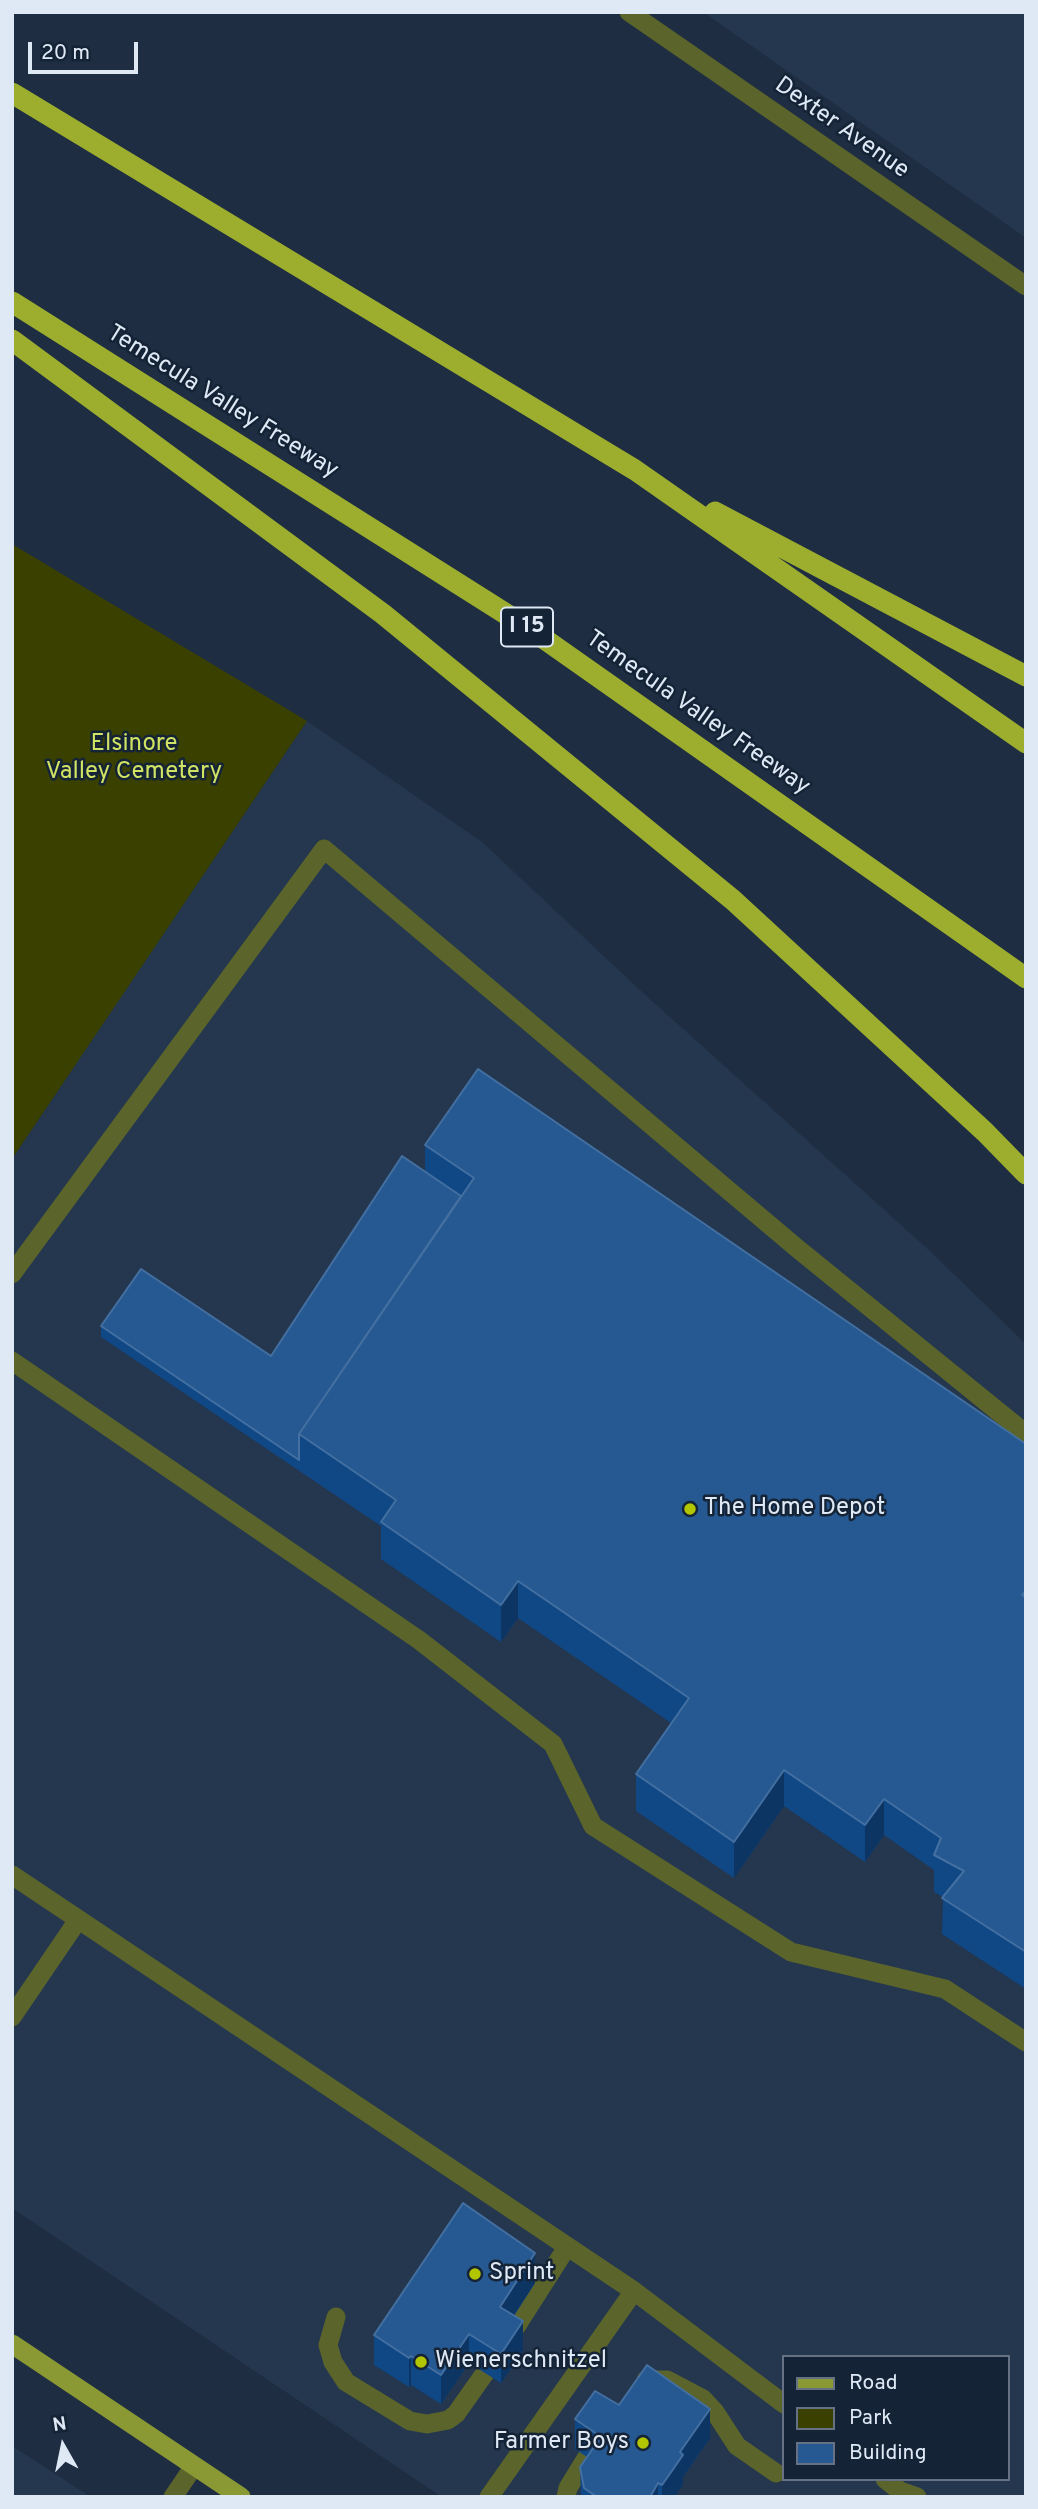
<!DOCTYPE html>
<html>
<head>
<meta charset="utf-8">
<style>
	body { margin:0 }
	#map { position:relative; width:1038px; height:2509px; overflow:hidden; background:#1e2d41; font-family:Overpass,sans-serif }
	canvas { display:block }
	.frame { position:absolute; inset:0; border:14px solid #dfe9f6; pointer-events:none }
	.legend { position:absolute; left:782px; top:2355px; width:228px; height:126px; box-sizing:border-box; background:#152336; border:2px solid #667283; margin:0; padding:9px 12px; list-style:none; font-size:21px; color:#dfe9f6 }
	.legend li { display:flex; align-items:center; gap:14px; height:35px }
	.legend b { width:35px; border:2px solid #667283 }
	.north { position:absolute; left:28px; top:2411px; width:70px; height:70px; -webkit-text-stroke:5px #152336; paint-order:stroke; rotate:351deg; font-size:19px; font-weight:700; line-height:28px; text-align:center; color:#dfe9f6 }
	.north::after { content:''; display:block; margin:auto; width:24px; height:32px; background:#dfe9f6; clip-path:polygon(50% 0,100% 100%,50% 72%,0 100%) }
	.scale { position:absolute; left:28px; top:42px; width:110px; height:32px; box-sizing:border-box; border:4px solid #dfe9f6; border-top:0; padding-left:9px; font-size:21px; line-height:24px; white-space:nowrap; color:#dfe9f6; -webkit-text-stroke:5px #152336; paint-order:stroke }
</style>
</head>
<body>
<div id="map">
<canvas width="1038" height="2509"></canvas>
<div class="frame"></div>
<ul class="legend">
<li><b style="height:9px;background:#8b9934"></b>Road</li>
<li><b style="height:19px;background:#394000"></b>Park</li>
<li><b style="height:19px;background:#265991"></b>Building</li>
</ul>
<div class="north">N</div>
<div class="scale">20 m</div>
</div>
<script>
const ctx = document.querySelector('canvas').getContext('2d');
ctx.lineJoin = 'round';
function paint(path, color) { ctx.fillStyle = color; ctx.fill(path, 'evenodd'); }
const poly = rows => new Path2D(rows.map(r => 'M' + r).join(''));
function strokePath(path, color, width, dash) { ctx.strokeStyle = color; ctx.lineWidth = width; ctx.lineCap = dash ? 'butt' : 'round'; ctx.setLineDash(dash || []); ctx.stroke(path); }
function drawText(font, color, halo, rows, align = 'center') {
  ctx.font = font + ' Overpass,sans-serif'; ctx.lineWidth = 5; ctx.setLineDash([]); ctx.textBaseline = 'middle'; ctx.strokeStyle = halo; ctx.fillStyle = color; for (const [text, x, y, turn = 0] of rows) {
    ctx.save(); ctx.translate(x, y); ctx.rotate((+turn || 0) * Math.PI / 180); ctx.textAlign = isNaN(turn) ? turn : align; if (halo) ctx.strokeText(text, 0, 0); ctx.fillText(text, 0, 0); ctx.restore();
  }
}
const built = poly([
	[703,12,1026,12,1026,238],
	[307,721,482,842,641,991,930,1251,1026,1344,1026,2497,442,2497,12,2208,12,1159],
	[784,2357,1008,2357,1008,2479,784,2479],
	[12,2446,91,2497,12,2497]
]);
const green = poly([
	[12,544,307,721,12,1159]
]);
const service = poly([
	[12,1274,324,849,798,1249,1026,1434],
	[12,1361,419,1640,553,1744,593,1826,791,1952,945,1989,1026,2042],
	[12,1875,634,2291,784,2404],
	[12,2017,78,1920],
	[336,2317,328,2345,333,2362,346,2382,410,2421,427,2424,448,2420,456,2414,485,2373],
	[507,2341,567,2247],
	[646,2380,667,2380,703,2399,715,2412,737,2446,776,2473],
	[885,2479,900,2491,917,2497],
	[173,2497,194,2466],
	[489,2497,634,2291],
	[566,2497,568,2488,587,2457]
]);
const minor = poly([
	[629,12,1026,286]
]);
const primary = poly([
	[12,2344,241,2497]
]);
const motorway = poly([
	[12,93,635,470,1026,743],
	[12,302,533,631,1026,978],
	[12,340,383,614,733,900,985,1132,1026,1174],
	[715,512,1026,676]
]);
const wall = poly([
	[425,1145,1026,1444,1026,1989,942,1934,943,1897,934,1892,934,1870,884,1835,865,1862,784,1806,734,1878,636,1811,636,1774,671,1723,518,1618,501,1642,381,1559,381,1526,101,1337,101,1326,271,1356,425,1171],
	[535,2283,514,2316,523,2351,501,2383,469,2363,441,2404,411,2385,409,2387,374,2365,374,2335],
	[619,2405,710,2438,683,2477,683,2485,674,2497,581,2497,580,2467,587,2457,575,2449,575,2419]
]);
const shadedWall = poly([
	[518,1581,518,1618,501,1642,501,1605],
	[784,1770,784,1806,734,1878,734,1842],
	[884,1799,884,1835,865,1862,865,1825],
	[535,2253,535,2283,500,2336,500,2307],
	[523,2321,523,2351,501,2383,501,2354],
	[469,2334,469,2363,441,2404,441,2375],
	[411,2356,411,2385,409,2387,409,2358],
	[710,2409,710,2438,683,2477,683,2485,674,2497,662,2497,662,2485,680,2452],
	[658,2483,658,2497,650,2497]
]);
const building = poly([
	[478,1069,1026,1444,1026,1590,1022,1595,1026,1597,1026,1952,942,1898,964,1871,934,1855,941,1838,884,1799,865,1825,784,1770,734,1842,636,1774,689,1698,518,1581,501,1605,381,1522,396,1500,299,1434,474,1178,425,1145,478,1069],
	[402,1156,461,1196,299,1434,299,1460,101,1326,141,1269,271,1356,402,1156],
	[463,2203,535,2253,500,2307,523,2321,501,2354,469,2334,441,2375,411,2356,409,2358,374,2335,463,2203],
	[647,2365,710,2409,680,2452,683,2455,662,2485,658,2483,650,2497,597,2497,584,2488,580,2467,601,2437,575,2419,595,2391,619,2405,647,2365]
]);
const markers = [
	[690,1509,7,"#b1c500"],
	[475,2274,7,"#b1c500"],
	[421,2362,7,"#b1c500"],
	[643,2443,7,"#b1c500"]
];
const shields = [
	[527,627,52]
];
const shieldNames = [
	["I 15",527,627]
];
const streetNames = [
	["Dexter Avenue",841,129,35],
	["Temecula Valley Freeway",222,403,32],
	["Temecula Valley Freeway",697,714,35]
];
const parkNames = [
	["Elsinore",134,745],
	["Valley Cemetery",134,773]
];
const poiNames = [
	["The Home Depot",704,1509],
	["Sprint",489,2274],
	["Wienerschnitzel",435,2362],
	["Farmer Boys",629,2443,"right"]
];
paint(built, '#24374f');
paint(green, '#394000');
strokePath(service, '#5b642a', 19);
strokePath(minor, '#5b642a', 19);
strokePath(primary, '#8b9934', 19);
strokePath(motorway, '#9dae2f', 21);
paint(wall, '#104785');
paint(shadedWall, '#0c3564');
paint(building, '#265991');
strokePath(building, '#436fa1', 2);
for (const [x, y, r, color] of markers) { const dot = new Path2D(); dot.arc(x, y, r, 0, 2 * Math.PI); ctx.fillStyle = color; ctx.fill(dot); strokePath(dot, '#152336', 2.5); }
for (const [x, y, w] of shields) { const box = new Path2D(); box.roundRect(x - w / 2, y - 19.5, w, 39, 5); ctx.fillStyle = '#152336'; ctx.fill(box); strokePath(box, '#dfe9f6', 2); }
drawText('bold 23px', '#dfe9f6', null, shieldNames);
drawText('24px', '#dfe9f6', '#152336', streetNames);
drawText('24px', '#d0e363', '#152336', parkNames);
drawText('24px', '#dfe9f6', '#152336', poiNames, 'left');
</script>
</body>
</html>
